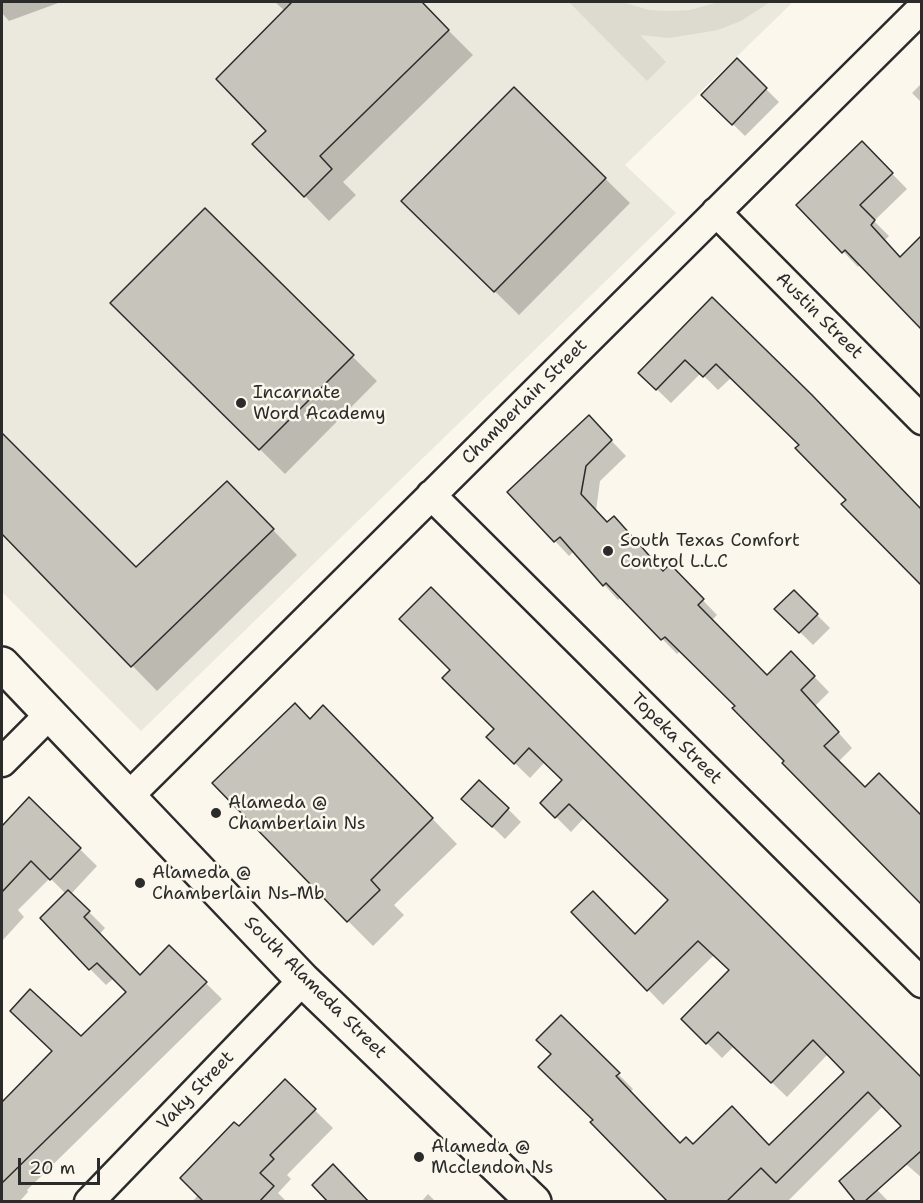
<!DOCTYPE html>
<html>
<head>
<meta charset="utf-8">
<style>
	body { margin:0 }
	#map { position:relative; width:923px; height:1203px; overflow:hidden; background:#fbf7ec; font-family:"Shantell Sans",sans-serif }
	canvas { display:block }
	.frame { position:absolute; inset:0; border:3px solid #2b2b2b; pointer-events:none }
	.scale { position:absolute; left:18px; top:1158px; width:82px; height:27px; box-sizing:border-box; border:3px solid #2b2b2b; border-top:0; padding-left:8px; font-size:18px; line-height:21px; white-space:nowrap; color:#2b2b2b; -webkit-text-stroke:4px #fbf7ec; paint-order:stroke }
</style>
</head>
<body>
<div id="map">
<canvas width="923" height="1203"></canvas>
<div class="frame"></div>
<div class="scale">20 m</div>
</div>
<script>
const ctx = document.querySelector('canvas').getContext('2d');
ctx.lineJoin = 'round';
function paint(path, color) { ctx.fillStyle = color; ctx.fill(path, 'evenodd'); }
const poly = rows => new Path2D(rows.map(r => 'M' + r).join(''));
function strokePath(path, color, width, dash) { ctx.strokeStyle = color; ctx.lineWidth = width; ctx.lineCap = dash ? 'butt' : 'round'; ctx.setLineDash(dash || []); ctx.stroke(path); }
function drawText(font, color, halo, rows, align = 'center') {
  ctx.font = font + ' "Shantell Sans",sans-serif'; ctx.lineWidth = 5; ctx.setLineDash([]); ctx.textBaseline = 'middle'; ctx.strokeStyle = halo; ctx.fillStyle = color; for (const [text, x, y, turn = 0] of rows) {
    ctx.save(); ctx.translate(x, y); ctx.rotate((+turn || 0) * Math.PI / 180); ctx.textAlign = isNaN(turn) ? turn : align; if (halo) ctx.strokeText(text, 0, 0); ctx.fillText(text, 0, 0); ctx.restore();
  }
}
const built = poly([
	[2,2,793,2,625,165,676,213,141,731,2,592]
]);
const green = poly([
	[569,2,622,2,649,10,669,11,690,10,719,2,770,2,741,21,718,30,669,38,640,35,666,62,647,81]
]);
const shadow = poly([
	[2,2,61,2,9,21,2,13],
	[275,2,420,2,473,55,343,182,356,195,329,221,305,196,268,131,285,11],
	[737,60,779,102,745,136,703,95],
	[922,83,922,103,912,93],
	[514,89,630,203,519,315,403,201],
	[862,143,907,189,874,221,889,236,884,241,901,258,913,247,922,255,922,327,861,264,858,267,798,205],
	[205,210,377,381,285,474,112,303],
	[712,299,922,510,922,583,843,504,848,500,801,445,732,377,718,390,701,373,671,403,640,373],
	[603,432,626,456,600,481,596,511,608,523,614,518,664,572,670,566,717,615,711,621,767,677,806,668,829,692,815,706,852,748,838,762,865,789,879,775,922,817,922,900,784,763,786,761,737,706,681,650,677,654,621,597,618,600,574,551,569,556,509,492],
	[2,435,136,569,251,507,297,555,157,691,2,532],
	[431,589,922,1081,922,1178,899,1158,903,1126,883,1106,787,1202,669,1202,595,1120,553,1055,561,1017,633,1089,630,1092,681,1145,770,1147,846,1072,828,1054,787,1097,734,1046,722,1058,683,1019,731,971,714,955,663,1005,574,912,635,936,670,900,584,818,571,832,542,803,564,780,545,762,530,778,488,737,496,729,452,670],
	[794,592,830,628,813,645,777,609],
	[310,721,348,732,457,844,394,905,404,915,373,946,348,921],
	[29,799,97,866,71,894,105,928,99,935,140,977,169,947,222,999,27,1190,28,1192,19,1202,2,1202,2,1104,54,1051,81,1038,128,992,114,978,106,985,90,969,66,894,50,878,18,910,24,917,2,941,2,828],
	[508,809,521,822,505,839,476,811],
	[285,1081,333,1128,287,1175,291,1179,278,1193,287,1202,192,1202,198,1195,239,1128],
	[856,1168,889,1202,858,1202],
	[428,1194,436,1202,421,1202]
]);
const building = poly([
	[292,2,422,2,449,30,320,156,332,169,304,197,252,144,266,131,216,79,292,2],
	[737,58,767,88,732,125,701,95,737,58],
	[514,87,606,178,494,292,401,201,514,87],
	[862,141,893,173,860,205,875,220,871,225,900,257,921,236,921,329,845,250,842,253,796,205,862,141],
	[205,208,354,355,259,450,110,303,205,208],
	[712,297,812,395,921,509,921,585,841,504,846,500,795,448,799,445,716,364,703,377,685,360,656,390,638,373,712,297],
	[589,415,612,440,586,466,581,494,607,522,614,516,663,571,670,564,704,599,698,605,767,675,791,651,815,676,801,690,839,732,824,746,865,787,879,773,921,815,921,904,782,763,784,761,732,708,735,706,665,637,661,640,606,583,603,586,560,537,554,542,507,492,589,415],
	[2,433,136,567,227,481,274,529,131,667,2,534,2,433],
	[431,587,921,1077,921,1151,864,1202,856,1202,839,1181,901,1126,868,1092,776,1183,761,1168,726,1202,668,1202,590,1122,593,1120,538,1067,551,1054,536,1040,561,1015,620,1073,616,1076,680,1143,686,1137,693,1144,732,1106,769,1145,844,1072,813,1040,771,1083,718,1032,706,1044,681,1019,729,970,698,941,647,991,571,912,593,891,635,934,668,900,569,804,555,818,540,803,562,780,529,748,514,764,486,737,494,729,442,678,450,670,399,619,431,587],
	[794,590,818,614,799,633,774,609,794,590],
	[295,703,310,719,323,705,433,818,371,880,380,890,347,922,212,783,295,703],
	[479,780,509,808,492,827,461,799,479,780],
	[29,797,81,848,50,880,31,861,2,892,2,826,29,797],
	[68,890,90,911,84,917,140,975,169,945,207,982,2,1183,2,1102,52,1051,10,1011,30,989,81,1036,126,992,97,963,89,970,40,918,68,890],
	[285,1079,316,1109,270,1155,274,1159,260,1173,274,1186,259,1202,204,1202,180,1178,234,1122,239,1126,285,1079],
	[333,1164,369,1202,328,1202,312,1185,333,1164]
]);
const minor = poly([
	[716,212,922,420],
	[431,495,922,983],
	[2,762,50,714],
	[129,796,922,8],
	[89,1202,303,980]
]);
const secondary = poly([
	[2,664,303,980,534,1202]
]);
const markers = [
	[241,403,6,"#2b2b2b"],
	[608,551,6,"#2b2b2b"],
	[216,813,6,"#2b2b2b"],
	[140,883,6,"#2b2b2b"],
	[419,1157,6,"#2b2b2b"]
];
const streetNames = [
	["Austin Street",819,316,45],
	["Chamberlain Street",525,402,-45],
	["Topeka Street",676,739,45],
	["South Alameda Street",315,988,45],
	["Vaky Street",196,1091,-46]
];
const poiNames = [
	["Incarnate",253,393],
	["Word Academy",253,414],
	["South Texas Comfort",620,541],
	["Control L.L.C",620,562],
	["Alameda @",228,803],
	["Chamberlain Ns",228,824],
	["Alameda @",152,873],
	["Chamberlain Ns-Mb",152,894],
	["Alameda @",431,1147],
	["Mcclendon Ns",431,1168]
];
paint(built, '#ebe8de');
paint(green, '#dddad0');
paint(shadow, '#0003');
paint(building, '#c7c4bc');
strokePath(building, '#2b2b2b', 1.5);
strokePath(minor, '#2b2b2b', 33);
strokePath(secondary, '#2b2b2b', 38);
strokePath(minor, '#fbf7ec', 28);
strokePath(secondary, '#fbf7ec', 33);
for (const [x, y, r, color] of markers) { const dot = new Path2D(); dot.arc(x, y, r, 0, 2 * Math.PI); ctx.fillStyle = color; ctx.fill(dot); strokePath(dot, '#fbf7ec', 2); }
drawText('18px', '#2b2b2b', '#fbf7ec', streetNames);
drawText('18px', '#2b2b2b', '#fbf7ec', poiNames, 'left');
</script>
</body>
</html>
